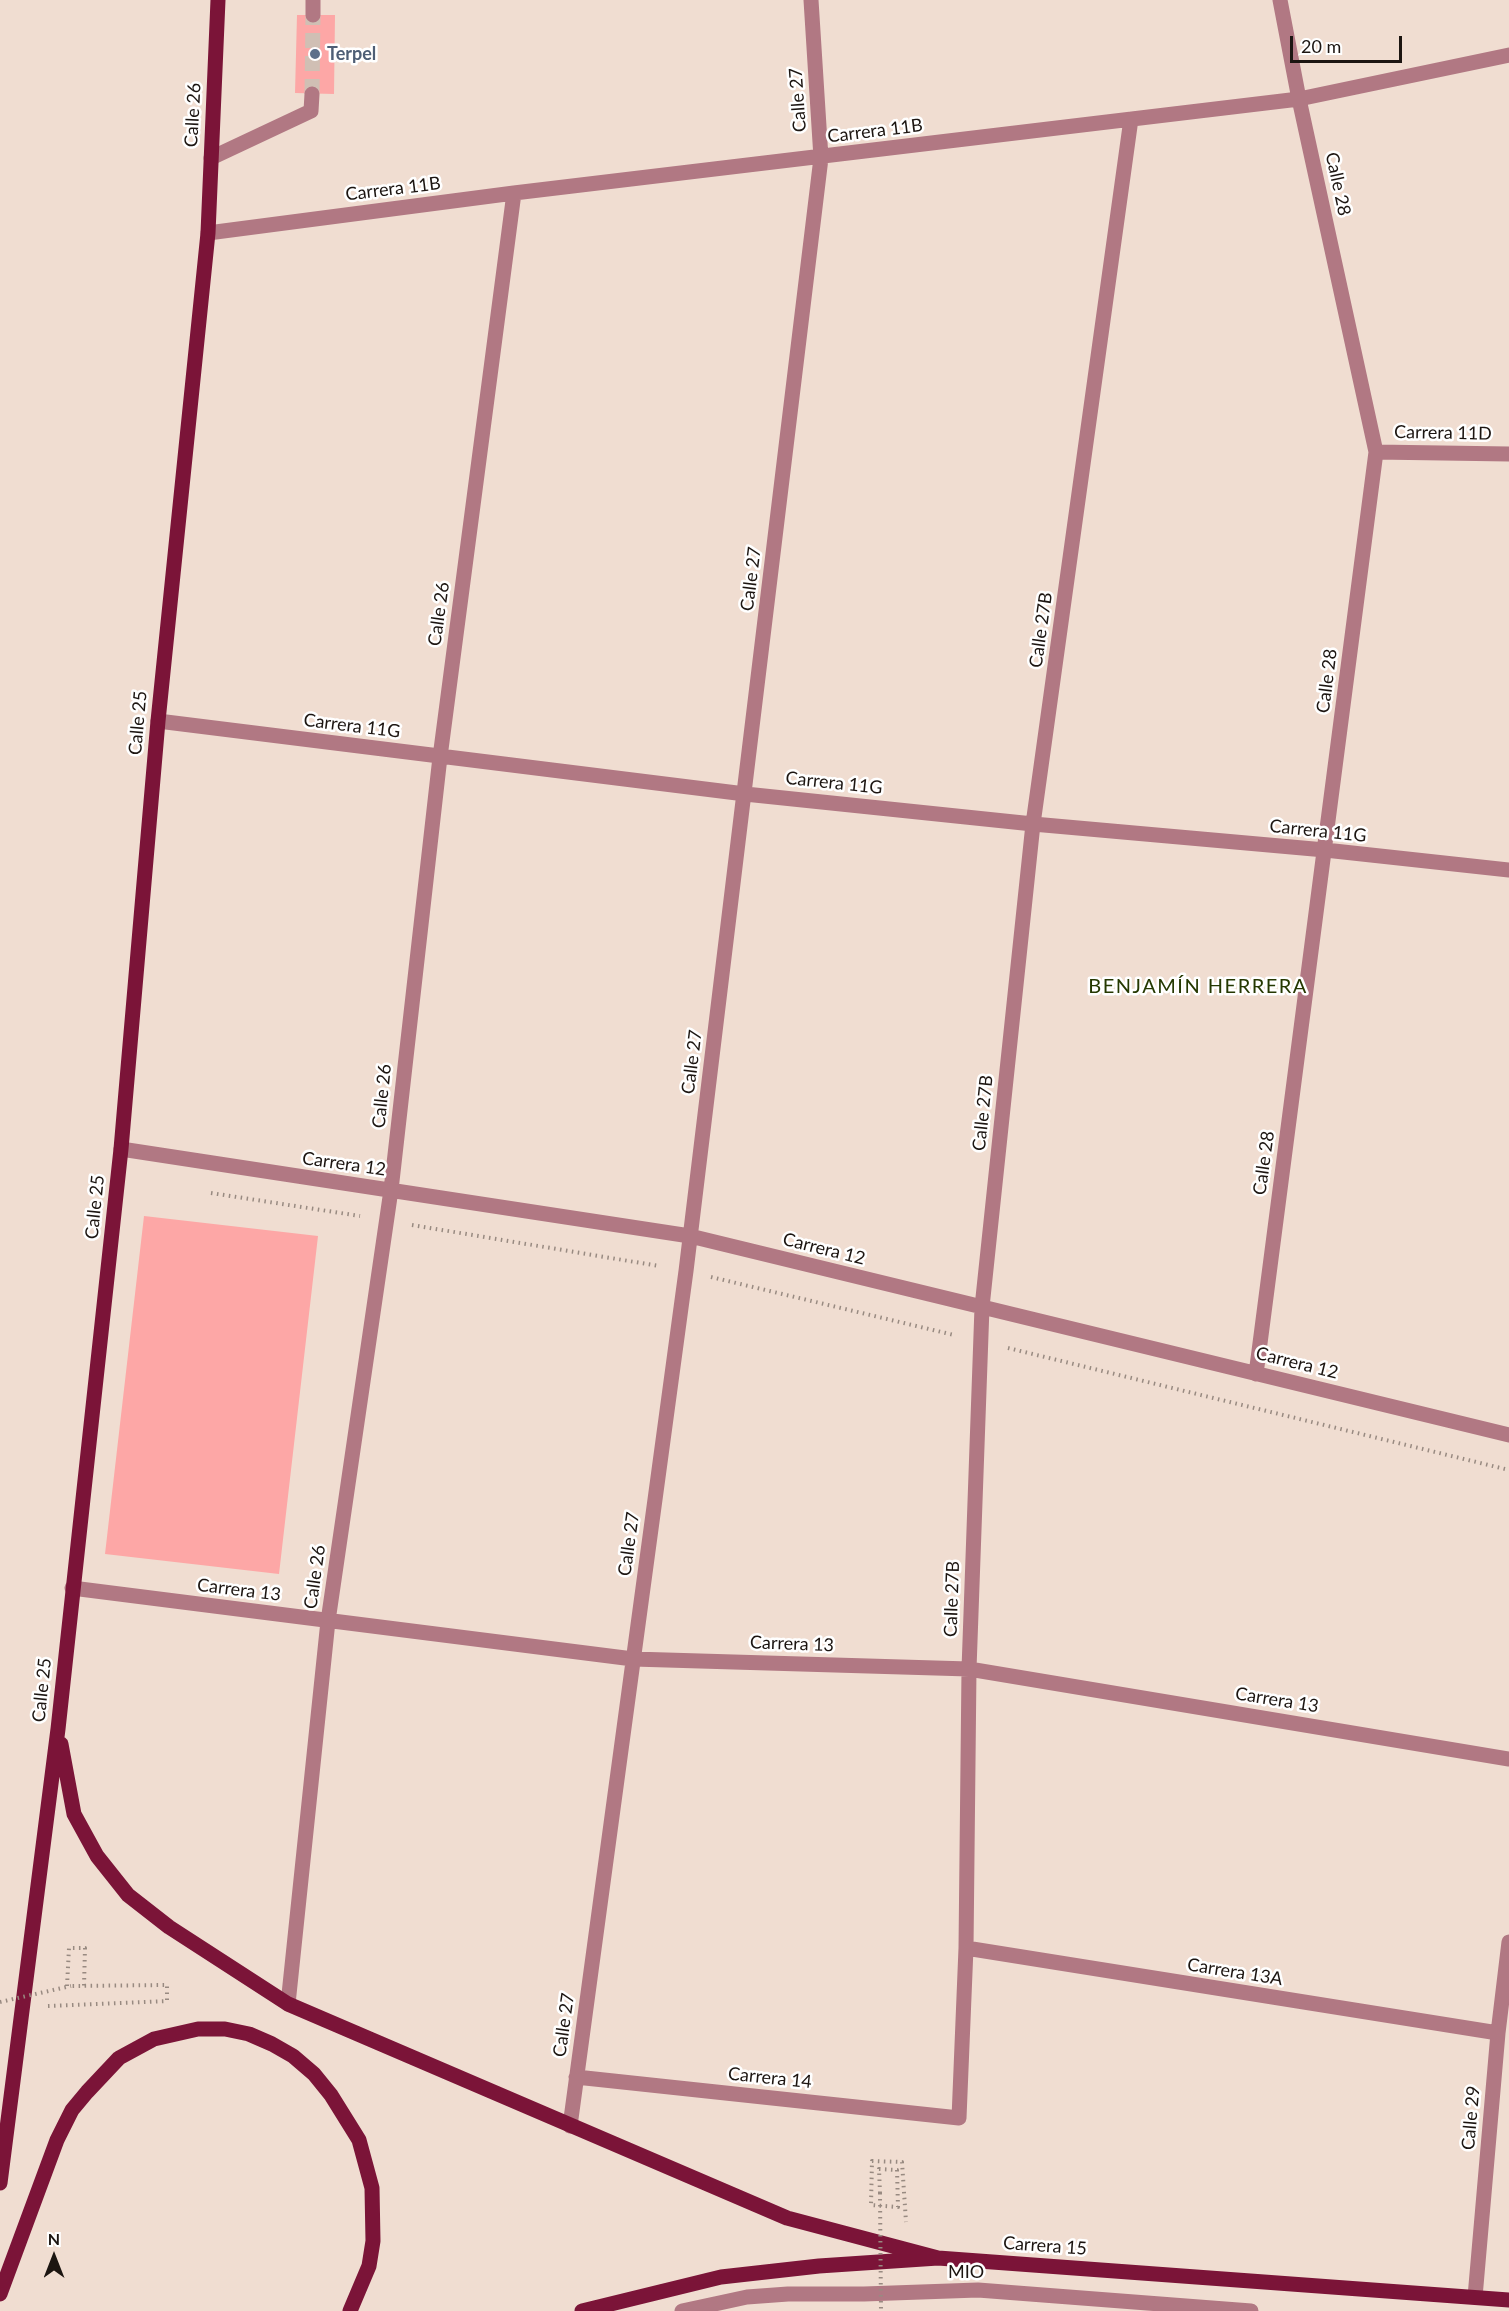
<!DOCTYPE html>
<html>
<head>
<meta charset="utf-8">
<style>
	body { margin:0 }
	#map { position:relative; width:1509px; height:2311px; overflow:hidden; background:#f0ddd1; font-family:Lato,sans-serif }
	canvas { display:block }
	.north { position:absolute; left:24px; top:2227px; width:60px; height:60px; -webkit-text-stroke:4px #fff; paint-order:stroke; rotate:0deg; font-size:16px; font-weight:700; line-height:24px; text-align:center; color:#1c1511 }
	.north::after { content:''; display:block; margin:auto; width:21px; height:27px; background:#1c1511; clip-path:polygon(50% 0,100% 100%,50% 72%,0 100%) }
	.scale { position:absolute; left:1290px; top:36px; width:112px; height:27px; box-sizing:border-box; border:3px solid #1c1511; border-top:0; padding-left:8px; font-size:18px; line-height:21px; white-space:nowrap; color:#1c1511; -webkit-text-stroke:4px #fff; paint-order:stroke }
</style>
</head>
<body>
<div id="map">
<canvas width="1509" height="2311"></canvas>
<div class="north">N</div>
<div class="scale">20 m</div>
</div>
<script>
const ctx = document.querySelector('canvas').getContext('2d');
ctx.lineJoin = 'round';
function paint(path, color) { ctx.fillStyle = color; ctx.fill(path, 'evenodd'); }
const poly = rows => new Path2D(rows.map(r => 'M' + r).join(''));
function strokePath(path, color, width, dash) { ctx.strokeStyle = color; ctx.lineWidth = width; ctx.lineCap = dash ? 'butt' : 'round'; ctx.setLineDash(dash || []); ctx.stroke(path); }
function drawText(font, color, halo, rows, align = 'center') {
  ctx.font = font + ' Lato,sans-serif'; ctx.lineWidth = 5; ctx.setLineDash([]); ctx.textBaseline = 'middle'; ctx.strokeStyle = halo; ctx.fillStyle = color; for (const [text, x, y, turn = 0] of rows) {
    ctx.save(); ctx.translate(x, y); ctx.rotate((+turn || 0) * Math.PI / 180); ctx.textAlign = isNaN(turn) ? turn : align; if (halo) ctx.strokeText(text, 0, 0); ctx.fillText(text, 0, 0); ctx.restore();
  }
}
const building = poly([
	[297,15,335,15,334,94,295,93],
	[144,1216,318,1236,279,1574,105,1554]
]);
const minorTunnel = poly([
	[312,94,313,15]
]);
const path = poly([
	[211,1193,360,1216],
	[412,1225,659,1266],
	[711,1277,954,1335],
	[1008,1348,1509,1470],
	[67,1986,69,1948,85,1948,84,1986],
	[48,2006,167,2001,167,1985,71,1986],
	[880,2193,879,2169,897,2170,898,2207,871,2205,872,2161,902,2162,906,2222]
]);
const minor = poly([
	[313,15,313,0],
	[211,158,311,111,312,94],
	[208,233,514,193,1299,99,1509,55],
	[1376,452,1509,454],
	[158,721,745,794,1033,824,1325,850,1509,870],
	[121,1149,690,1236,1509,1435],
	[1256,1374,1376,452,1299,99,1280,0],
	[72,1588,633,1659,969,1669,1509,1759],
	[966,1948,1498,2033],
	[288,2004,328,1621,391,1190,440,757,514,193],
	[576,2077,959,2118,966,1948,969,1669,982,1307,1033,824,1131,119],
	[570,2126,686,1271,821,158,811,0],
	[1475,2297,1498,2033,1509,1942],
	[682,2311,747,2297,788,2294,864,2294,978,2290,1251,2311]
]);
const major = poly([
	[61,1744,74,1814,97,1856,128,1895,169,1927,288,2004,787,2218,938,2258],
	[0,2183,58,1729,121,1149,158,721,208,233,218,0],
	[0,2294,57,2140,72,2110,87,2092,119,2058,154,2039,198,2029,225,2029,249,2034,272,2044,293,2056,314,2074,331,2095,359,2140,372,2188,373,2241,369,2266,350,2311],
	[582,2311,721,2277,819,2266,938,2258,1509,2300]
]);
const pathBridge = poly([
	[0,2002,71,1986],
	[880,2193,881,2311]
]);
const markers = [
	[315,54,6,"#5c6f8a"]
];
const serviceNames = [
	["Terpel",327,54]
];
const streetNames = [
	["Calle 27",798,100,-94],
	["Calle 26",193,115,-87],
	["Carrera 11B",875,131,-7],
	["Calle 28",1338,184,78],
	["Carrera 11B",393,189,-7],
	["Carrera 11D",1443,433,1],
	["Calle 27",751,579,-83],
	["Calle 26",439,614,-82],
	["Calle 27B",1041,630,-82],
	["Calle 28",1327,681,-83],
	["Calle 25",138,723,-85],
	["Carrera 11G",352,726,7],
	["Carrera 11G",834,783,6],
	["Carrera 11G",1318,831,6],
	["Calle 27",692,1062,-83],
	["Calle 26",382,1096,-84],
	["Calle 27B",983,1113,-84],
	["Calle 28",1264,1163,-82],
	["Carrera 12",344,1164,8],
	["Calle 25",95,1207,-84],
	["Carrera 12",824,1249,14],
	["Carrera 12",1297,1363,14],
	["Calle 27",629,1544,-82],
	["Calle 26",315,1577,-82],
	["Carrera 13",239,1590,7],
	["Calle 27B",952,1599,-88],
	["Carrera 13",792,1644,2],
	["Calle 25",42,1690,-84],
	["Carrera 13",1277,1700,9],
	["Carrera 13A",1235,1972,9],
	["Calle 27",564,2025,-82],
	["Carrera 14",770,2078,6],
	["Calle 29",1471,2118,-85],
	["Carrera 15",1045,2246,4],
	["MIO",966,2272]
];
const neighbourhoodNames = [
	["BENJAMÍN HERRERA",1198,987]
];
paint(building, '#fda7a6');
strokePath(minorTunnel, '#d0bfb4', 15, [15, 8]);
strokePath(path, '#988a81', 4, [1.5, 4.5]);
strokePath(minor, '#b17883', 15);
strokePath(major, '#7b1438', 15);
strokePath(pathBridge, '#988a81', 4, [1.5, 4.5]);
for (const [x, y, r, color] of markers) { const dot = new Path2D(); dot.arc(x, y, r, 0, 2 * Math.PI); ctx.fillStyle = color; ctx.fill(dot); strokePath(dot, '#fff', 2); }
drawText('bold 18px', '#4e5e75', '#fff', serviceNames, 'left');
drawText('18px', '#1c1511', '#fff', streetNames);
ctx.letterSpacing = '1.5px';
drawText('20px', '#253801', '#fff', neighbourhoodNames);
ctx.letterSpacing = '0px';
</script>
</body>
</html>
